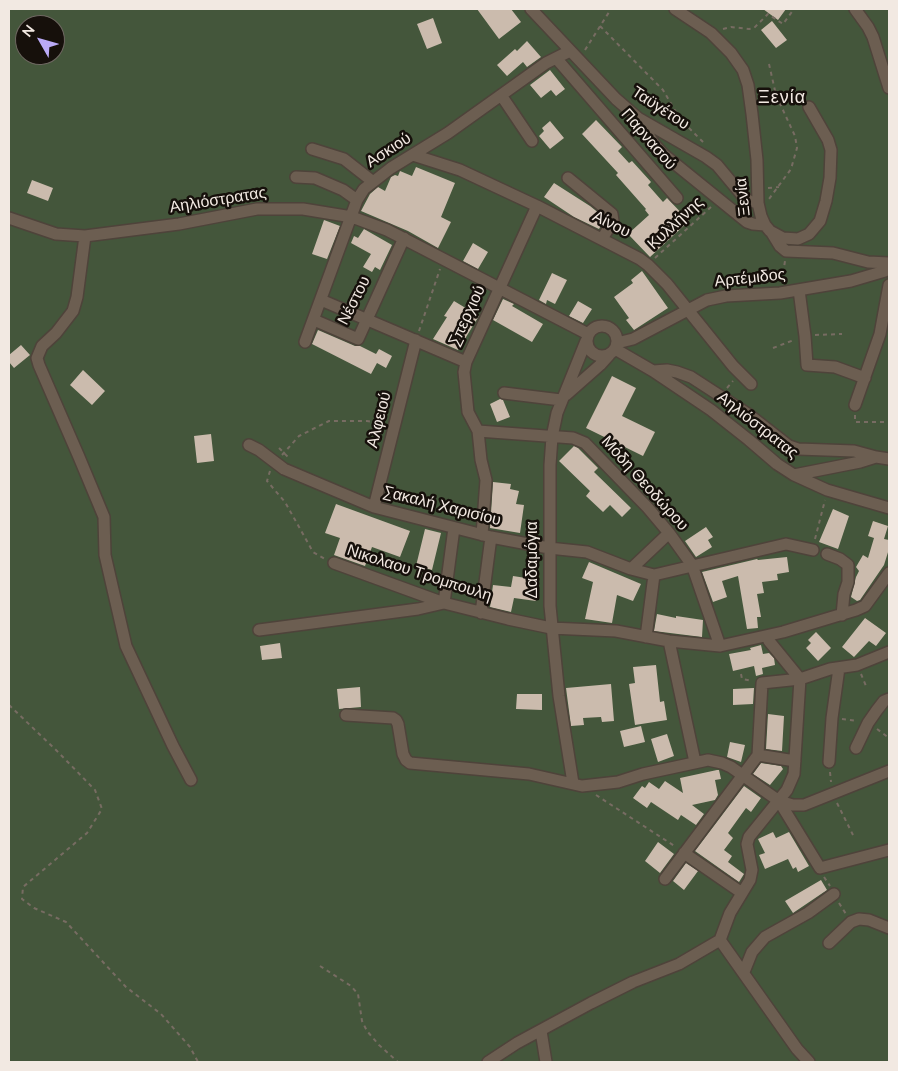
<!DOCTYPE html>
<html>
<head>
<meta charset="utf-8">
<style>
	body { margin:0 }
	#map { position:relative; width:898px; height:1071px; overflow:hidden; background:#32261a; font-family:"Nunito Sans",sans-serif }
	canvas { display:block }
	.frame { position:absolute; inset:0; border:10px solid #f2e9e2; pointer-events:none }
	.north { position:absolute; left:15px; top:15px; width:50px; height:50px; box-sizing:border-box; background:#16100b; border:1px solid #6e6761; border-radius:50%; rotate:308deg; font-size:14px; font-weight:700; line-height:20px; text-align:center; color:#f2e9e2 }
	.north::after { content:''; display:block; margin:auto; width:18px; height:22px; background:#baaaf6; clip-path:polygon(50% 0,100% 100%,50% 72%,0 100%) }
</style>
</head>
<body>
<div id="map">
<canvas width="898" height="1071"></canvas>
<div class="frame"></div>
<div class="north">N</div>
</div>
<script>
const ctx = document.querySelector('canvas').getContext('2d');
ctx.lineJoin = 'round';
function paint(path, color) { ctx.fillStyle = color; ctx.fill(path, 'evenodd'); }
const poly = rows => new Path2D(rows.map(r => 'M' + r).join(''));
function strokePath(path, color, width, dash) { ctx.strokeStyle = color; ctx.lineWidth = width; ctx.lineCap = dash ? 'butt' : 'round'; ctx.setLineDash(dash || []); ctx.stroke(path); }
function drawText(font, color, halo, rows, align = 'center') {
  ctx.font = font + ' "Nunito Sans",sans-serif'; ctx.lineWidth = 5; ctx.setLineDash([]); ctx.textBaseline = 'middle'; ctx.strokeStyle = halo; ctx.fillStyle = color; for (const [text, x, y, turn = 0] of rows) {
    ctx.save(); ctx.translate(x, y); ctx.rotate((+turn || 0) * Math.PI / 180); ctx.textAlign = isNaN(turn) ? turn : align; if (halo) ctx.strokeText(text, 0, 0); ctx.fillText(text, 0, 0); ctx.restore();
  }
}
const green = poly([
	[9,9,889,9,889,1062,9,1062],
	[25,25,55,25,55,55,25,55]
]);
const building = poly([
	[477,9,511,9,521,22,499,39],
	[763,9,786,9,778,20],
	[433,18,442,43,427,49,417,24],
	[772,21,787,40,776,48,761,30],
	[527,41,541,57,527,67,523,62,507,76,497,65,515,49,517,51],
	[550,70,565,89,556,96,551,90,541,98,530,85],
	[596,120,622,147,618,151,629,163,632,161,651,182,648,185,663,202,667,198,689,221,650,257,628,234,649,215,645,210,646,209,616,175,618,173,582,134],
	[550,121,564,138,550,149,539,136,544,131,542,128],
	[416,167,455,183,441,217,451,222,438,248,408,231,361,211,370,194,378,187,385,191,391,177,395,175,398,176,400,171,412,176],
	[32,180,53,188,48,201,27,193],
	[554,183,590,206,605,218,599,229,574,217,544,197],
	[324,220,340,226,327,259,312,254],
	[364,229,392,245,380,270,375,267,372,272,363,267,371,254,351,243,354,236,358,238],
	[473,243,488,252,478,269,463,261],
	[642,271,668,308,634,330,626,320,629,318,614,297,633,283,631,280],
	[552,273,567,280,555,304,547,300,546,304,539,300],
	[503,299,514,304,512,306,543,324,532,342,493,320],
	[454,301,479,316,458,350,433,339,447,317,444,316],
	[578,301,592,309,583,323,569,316],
	[318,330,355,346,360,346,376,354,379,349,392,356,386,368,377,363,371,374,312,344],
	[21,345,30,355,14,368,9,362,9,355],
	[83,370,105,391,92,405,70,385],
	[612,376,636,388,622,416,655,432,643,456,586,428],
	[500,399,503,400,510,417,497,422,490,404],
	[211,434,214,461,197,463,194,436],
	[574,446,578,448,598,468,594,472,631,508,622,517,610,505,603,512,586,496,590,491,559,461],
	[493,482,511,484,510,489,519,491,516,504,524,505,520,533,490,528],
	[336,504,410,531,400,557,372,547,365,566,334,555,340,538,325,533],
	[833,509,849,516,838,549,819,542],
	[873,521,888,526,884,539,889,540,889,549,884,565,860,600,857,601,851,597,856,577,859,571,856,567,863,555,868,558,874,538,868,536],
	[706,527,713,537,708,540,712,547,696,557,685,541],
	[425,529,441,533,432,570,416,566],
	[787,557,789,572,777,574,778,580,762,582,764,593,757,594,761,617,757,617,758,628,747,629,738,576,722,581,727,597,713,602,702,572,757,559,758,560],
	[589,562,641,584,633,601,617,595,612,623,585,619,593,582,582,578],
	[513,576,539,580,536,601,514,598,511,612,490,607,493,585,511,587],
	[657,614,676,618,676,616,703,620,702,637,654,631],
	[865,618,886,633,876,646,869,641,854,657,842,647],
	[816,632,831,648,818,661,806,648,811,643,808,640],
	[280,643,282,658,262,660,260,646],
	[761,645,763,654,769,653,774,658,775,665,762,668,763,674,756,676,754,666,733,671,729,654,751,650,750,648],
	[656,665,660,702,664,701,667,720,635,725,629,684,635,683,633,667],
	[611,684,614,721,602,722,601,717,583,718,584,725,571,726,566,688],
	[360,687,361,707,339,709,337,689],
	[754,688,753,704,733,705,733,689],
	[517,694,542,694,542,710,516,709],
	[768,714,784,716,782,751,766,749],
	[641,726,645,742,624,747,620,731],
	[667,734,674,756,658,762,651,739],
	[730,742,745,745,741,762,727,757],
	[761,763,781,766,783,769,770,785,753,774],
	[717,770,719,770,721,779,715,780,718,795,715,800,692,805,704,814,696,825,681,815,678,820,651,802,647,808,633,798,642,786,645,788,649,782,659,789,665,781,683,793,680,778],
	[744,786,761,798,751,812,746,808,728,833,733,838,724,850,732,856,728,862,744,874,739,882,695,851],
	[773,832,776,838,789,832,809,866,798,872,796,867,793,869,788,859,765,869,759,855,765,853,758,839],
	[658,842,674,854,660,873,645,861],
	[686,863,698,871,684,890,673,881],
	[821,880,827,890,793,913,785,901]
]);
const path = poly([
	[600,26,663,90,680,119,705,144],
	[723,29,731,27,749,29,754,28,768,14,783,24,794,9],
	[585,50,611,9],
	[769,64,776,95,795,136,797,148,791,169,769,199],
	[768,188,779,187],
	[655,258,711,207],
	[782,281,785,261],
	[419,331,440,269],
	[815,335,842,334],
	[773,348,794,340],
	[727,388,733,381],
	[855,415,855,422,889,422],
	[279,448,290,459],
	[282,455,299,436,329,421,367,421,385,424],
	[270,471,267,481,285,502,313,552,325,559],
	[815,539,825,500],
	[741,674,742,679,752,681],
	[861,674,866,686],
	[9,705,57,751,95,790,102,809,87,833,23,887,22,899,34,908,66,922,126,987,161,1014,190,1047,198,1062],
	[842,719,857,721],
	[877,729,889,738],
	[830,772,831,782],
	[596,795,676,847],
	[837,803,853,835],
	[824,877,830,886],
	[839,903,846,914],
	[320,966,351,986,358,994,362,1021,367,1031,379,1045,398,1062]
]);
const minor = poly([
	[531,9,616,99,638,118,706,157,717,165,742,195,749,201,758,203],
	[675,9,711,33,731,53,743,70,748,85,752,114,757,160,758,203,761,216,765,225,770,231,783,238,798,239,809,234,820,221,826,201,830,178,831,150,828,140,809,107],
	[855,9,868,27,873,37,889,88],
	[556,58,677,198],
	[501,95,532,141],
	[639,120,654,144,663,154,747,222,753,224,765,225],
	[312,149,344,159,372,181],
	[413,155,460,170,537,206,640,259,648,265,667,284,733,366,751,384],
	[296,177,315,178,343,190,357,200],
	[568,178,612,214,613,221,602,239],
	[9,218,56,234,85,236,179,224,257,209,303,209,352,217,387,230,588,334],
	[772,233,780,246,786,251,833,253,868,262,889,263],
	[85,236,77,297,73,311,56,333,42,346,37,358,39,365,79,457,104,517,105,555,126,646,173,746,191,780],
	[799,290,805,336,807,365,835,367,865,378],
	[321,300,466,362],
	[314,320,358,339,404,238],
	'587 341a15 15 0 1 1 30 0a15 15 0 1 1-30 0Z',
	[305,342,357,200,364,189,391,168,448,133,546,63,570,51],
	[617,343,633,339,707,300,726,296,780,293,851,281,885,271,889,263],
	[615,349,653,371,711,410,749,440,777,464,794,475,827,490,889,508],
	[653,371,667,370,677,372,691,377,748,414,789,446,798,449,854,451,876,457,889,459],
	[504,393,561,400],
	[566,395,600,365,609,355],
	[855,405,880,334,889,285],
	[478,431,573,438,585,443,648,508,669,533,692,565,720,646],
	[249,445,259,450,284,469,374,507,491,537,549,548,587,552,631,569,654,575,786,544,813,550],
	[794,475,860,462,876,457],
	[374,507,416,340],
	[482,535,486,480,481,460,478,431,468,412,464,372,466,362,537,206],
	[827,554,840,559,848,565,848,582,844,594,842,615],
	[334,563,444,603,508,619,551,628,616,631,669,641,720,646,783,632,856,610,865,606,889,573],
	[631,569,669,533],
	[481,613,491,537],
	[259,630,418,609,444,603,454,528],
	[646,637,654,575],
	[669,641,695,762],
	[769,641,800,679],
	[346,715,393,718,396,720,398,724,403,754,406,760,410,763,529,774,582,786,618,782,643,774,708,760,722,763,731,767,779,801,793,805,804,805,889,771],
	[856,748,868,723,877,710,884,701,889,699],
	[758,755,795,761],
	[829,762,832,718,839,668],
	[573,783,559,696,550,606,550,465,552,437,557,413,586,341],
	[779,801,820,868,889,850],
	[684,853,742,893],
	[665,879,758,755,762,683,800,679,830,669,857,665,889,652],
	[720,940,730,913,750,880,752,870,747,844,749,837,787,790,794,774,800,679],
	[720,940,797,1049,809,1062],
	[829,943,851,922,859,919,869,920,889,928],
	[744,972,752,952,765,937,808,913,834,894],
	[541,1031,546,1062],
	[488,1062,517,1043,591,1003,633,982,679,964,720,940]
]);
const streetNames = [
	["Ταϋγέτου",660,109,33],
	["Παρνασού",648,140,49],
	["Ασκιού",389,151,-33],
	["Ξενία",744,197,-96],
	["Αηλιόστρατας",218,201,-9],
	["Κυλλήνης",676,224,-43],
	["Αίνου",611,225,27],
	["Αρτέμιδος",750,279,-6],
	["Νέστου",355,301,-63],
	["Σπερχιού",468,316,-65],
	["Αλφειού",380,420,-76],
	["Αηλιόστρατας",757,426,38],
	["Μόδη Θεοδώρου",644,484,48],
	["Σακαλή Χαρισίου",442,507,14],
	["Δαδαμόγια",533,560,-90],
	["Νικολαου Τρομπουλη",419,574,18]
];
const neighbourhoodNames = [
	["Ξενία",782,99]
];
paint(green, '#44563b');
paint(building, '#cbbbad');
strokePath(minor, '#4e433a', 14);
strokePath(path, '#776c62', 2, [4, 4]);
strokePath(minor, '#6c5e51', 11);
drawText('16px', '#f2e9e2', '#16100b', streetNames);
ctx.letterSpacing = '1px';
drawText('18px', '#f2e9e2', '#16100b', neighbourhoodNames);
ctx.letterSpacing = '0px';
</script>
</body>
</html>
